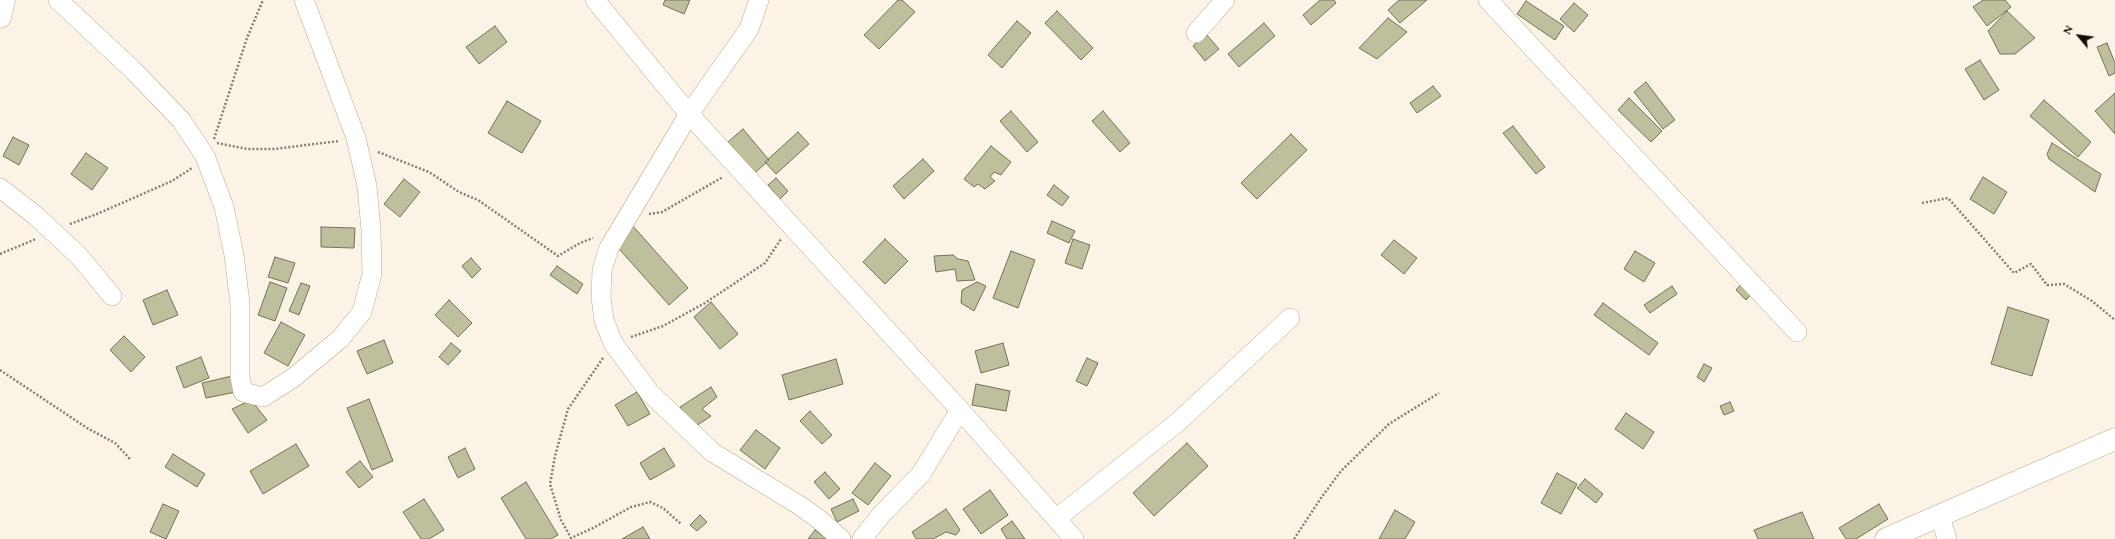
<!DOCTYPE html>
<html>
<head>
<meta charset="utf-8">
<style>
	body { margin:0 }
	#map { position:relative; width:2115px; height:539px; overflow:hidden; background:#fcf3e7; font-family:Spectral,serif }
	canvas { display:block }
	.north { position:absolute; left:2059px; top:16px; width:40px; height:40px; -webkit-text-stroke:3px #fcf3e7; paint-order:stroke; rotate:299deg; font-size:11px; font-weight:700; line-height:16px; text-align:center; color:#110a02 }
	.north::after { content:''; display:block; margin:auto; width:14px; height:18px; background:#110a02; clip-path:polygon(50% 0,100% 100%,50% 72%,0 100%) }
</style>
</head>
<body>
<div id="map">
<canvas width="2115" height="539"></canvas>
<div class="north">N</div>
</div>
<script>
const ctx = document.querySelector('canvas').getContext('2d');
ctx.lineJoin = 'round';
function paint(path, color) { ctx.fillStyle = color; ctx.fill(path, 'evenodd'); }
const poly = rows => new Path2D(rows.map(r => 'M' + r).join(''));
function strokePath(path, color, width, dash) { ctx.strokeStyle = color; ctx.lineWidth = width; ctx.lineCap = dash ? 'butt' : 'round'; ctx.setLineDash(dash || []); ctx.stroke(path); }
const building = poly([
	[665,0,690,0,684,14,663,5,665,0],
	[898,0,902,0,915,12,879,49,864,35,898,0],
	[1320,0,1334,0,1336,3,1311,25,1303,15,1320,0],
	[1399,0,1427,0,1400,23,1388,10,1399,0],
	[1983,0,2005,0,2011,7,1987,26,1973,7,1983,0],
	[1526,1,1564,26,1555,40,1517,14,1526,1],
	[1574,3,1588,15,1574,32,1560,19,1574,3],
	[1057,11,1093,48,1081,60,1045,23,1057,11],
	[2007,11,2035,38,2015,54,2000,54,1988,31,2007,11],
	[1388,18,1407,32,1377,59,1359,48,1388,18],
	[1017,21,1031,33,1002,68,988,55,1017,21],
	[1264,23,1275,36,1239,67,1228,54,1264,23],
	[495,26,507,42,479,64,466,47,495,26],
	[1206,34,1219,49,1205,61,1193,46,1206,34],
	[2107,43,2115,63,2115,73,2109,76,2097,47,2107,43],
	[1980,60,1999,90,1984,100,1965,69,1980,60],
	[1646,82,1675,120,1663,129,1634,92,1646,82],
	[1433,86,1441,96,1417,113,1410,103,1433,86],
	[2115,93,2115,134,2095,111,2115,93],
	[1629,98,1662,131,1651,142,1618,110,1629,98],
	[2044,100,2091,142,2078,157,2030,116,2044,100],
	[507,101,541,121,522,153,488,133,507,101],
	[1011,111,1038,142,1027,152,1000,121,1011,111],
	[1103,111,1130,143,1120,152,1092,121,1103,111],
	[1513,126,1545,167,1536,174,1503,133,1513,126],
	[743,129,769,160,755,173,728,142,743,129],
	[798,132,809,144,776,174,765,162,798,132],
	[1291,134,1307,150,1257,199,1241,183,1291,134],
	[13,137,29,145,19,165,3,156,13,137],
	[2052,143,2101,174,2095,192,2049,159,2047,154,2052,143],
	[991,146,1011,162,1001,175,994,172,990,177,995,181,985,189,978,184,974,187,964,179,991,146],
	[86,153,108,168,92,190,71,174,86,153],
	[923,159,934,171,904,199,893,186,923,159],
	[1983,177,2007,192,1994,214,1970,199,1983,177],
	[776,178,788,191,780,199,768,185,776,178],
	[404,179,420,192,400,217,384,204,404,179],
	[1054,185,1069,197,1062,206,1047,195,1054,185],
	[1052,221,1075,231,1069,243,1047,233,1052,221],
	[632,225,688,288,669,305,613,242,632,225],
	[321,227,355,228,354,248,321,247,321,227],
	[885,239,908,261,885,284,863,262,885,239],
	[1073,239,1090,245,1082,269,1065,263,1073,239],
	[1394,240,1417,258,1404,274,1381,255,1394,240],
	[1011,251,1035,260,1018,308,993,298,1011,251],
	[1635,251,1655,263,1644,282,1624,269,1635,251],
	[953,255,958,259,968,261,975,280,957,281,955,269,936,272,934,256,953,255],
	[275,257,295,263,288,283,268,277,275,257],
	[471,258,481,269,472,278,462,266,471,258],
	[557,266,583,284,577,294,550,275,557,266],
	[1744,281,1754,291,1746,300,1736,290,1744,281],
	[270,282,287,288,275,321,258,315,270,282],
	[977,282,986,286,974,311,961,303,962,290,977,282],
	[301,283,310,286,299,315,289,311,301,283],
	[1672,286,1677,294,1650,313,1644,305,1672,286],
	[167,290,178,315,153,325,143,300,167,290],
	[449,300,472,323,458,337,435,315,449,300],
	[711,302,738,334,720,349,694,317,711,302],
	[1603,303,1658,343,1649,355,1594,315,1603,303],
	[2008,307,2049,320,2032,376,1991,364,2008,307],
	[281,322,305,335,288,366,264,353,281,322],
	[124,336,145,357,131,372,110,350,124,336],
	[384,340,393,363,367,374,357,351,384,340],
	[451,343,461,351,448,365,439,357,451,343],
	[1003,343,1009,365,981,373,975,351,1003,343],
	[201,357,209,378,184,388,176,367,201,357],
	[1087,358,1098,363,1087,386,1076,381,1087,358],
	[836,359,843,384,789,400,782,375,836,359],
	[1704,364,1712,368,1704,382,1697,377,1704,364],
	[232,376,236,392,206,398,202,383,232,376],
	[976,384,1010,391,1006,411,972,405,976,384],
	[711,387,717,397,702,409,711,416,693,428,680,407,711,387],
	[637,392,650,414,628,426,615,405,637,392],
	[369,399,393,461,372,470,347,408,369,399],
	[251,400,267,420,248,433,232,409,251,400],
	[1730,402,1734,411,1724,415,1720,406,1730,402],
	[810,411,832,435,822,444,800,421,810,411],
	[1626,413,1654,432,1643,449,1615,429,1626,413],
	[756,430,780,448,765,469,740,450,756,430],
	[1187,443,1208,466,1154,516,1133,493,1187,443],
	[296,444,309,466,263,494,250,471,296,444],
	[465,448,475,469,458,478,448,457,465,448],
	[664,448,675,466,650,480,640,463,664,448],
	[173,454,205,474,197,487,165,467,173,454],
	[360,461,373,477,359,488,346,472,360,461],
	[875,463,891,476,868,505,852,493,875,463],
	[825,472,840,489,829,499,814,482,825,472],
	[1557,473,1577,484,1561,514,1541,503,1557,473],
	[1585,479,1603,494,1596,503,1577,488,1585,479],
	[526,482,558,535,551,539,526,539,501,498,526,482],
	[990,490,1008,515,981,534,963,509,990,490],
	[424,499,444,530,429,539,421,539,403,512,424,499],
	[853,499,859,511,837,522,831,509,853,499],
	[163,504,179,511,166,539,150,532,163,504],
	[1879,504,1888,519,1856,539,1846,539,1839,528,1879,504],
	[946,509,960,530,956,535,946,532,933,539,916,539,912,532,946,509],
	[1395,510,1415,522,1405,539,1379,539,1395,510],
	[1802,512,1814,539,1758,539,1754,530,1802,512],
	[700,515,707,522,697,531,690,525,700,515],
	[1012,521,1025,539,1007,539,1001,529,1012,521],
	[643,527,650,539,622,539,643,527],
	[815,530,827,539,808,539,815,530]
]);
const path = poly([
	[214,139,247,38,263,0],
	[217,143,247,149,275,149,339,141],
	[378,152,429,172,459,192,478,200,558,256,580,243,593,238],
	[1922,203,1948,198,2014,273,2031,264,2047,285,2064,284,2092,301,2115,320],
	[649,214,662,212,723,177],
	[70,224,97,214,172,181,192,168],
	[0,254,36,239],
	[631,337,663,326,705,303,765,263,781,239],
	[603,358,568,409,555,456,550,484,561,520,571,538,593,528,631,507,650,502,663,508,681,524],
	[0,370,87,428,115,443,131,460],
	[1294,539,1321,498,1341,471,1389,424,1439,393]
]);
const minor = poly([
	[58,0,134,71,181,120,205,156,224,207,234,255,240,304,240,377,243,392,263,397,293,378,340,339,362,312,372,274,371,230,367,186,356,138,304,0],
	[595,0,689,114,960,410,1074,539],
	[759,0,749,29,689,114,609,248,602,270,601,297,604,320,613,343,650,393,712,452,799,505,820,520,841,539],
	[1488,0,1797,332],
	[1196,33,1225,0],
	[0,188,36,216,79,256,112,296],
	[1940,516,1947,539],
	[1057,518,1178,422,1290,318],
	[862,539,881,515,921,474,960,410]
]);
const secondary = poly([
	[0,17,4,0],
	[1886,539,2115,439]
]);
paint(building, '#bebf9d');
strokePath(building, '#737354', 1);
strokePath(minor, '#bda98c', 20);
strokePath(secondary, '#bda98c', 23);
strokePath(path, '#867e74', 2.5, [2, 2]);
strokePath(minor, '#fff', 19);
strokePath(secondary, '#fff', 22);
</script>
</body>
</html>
